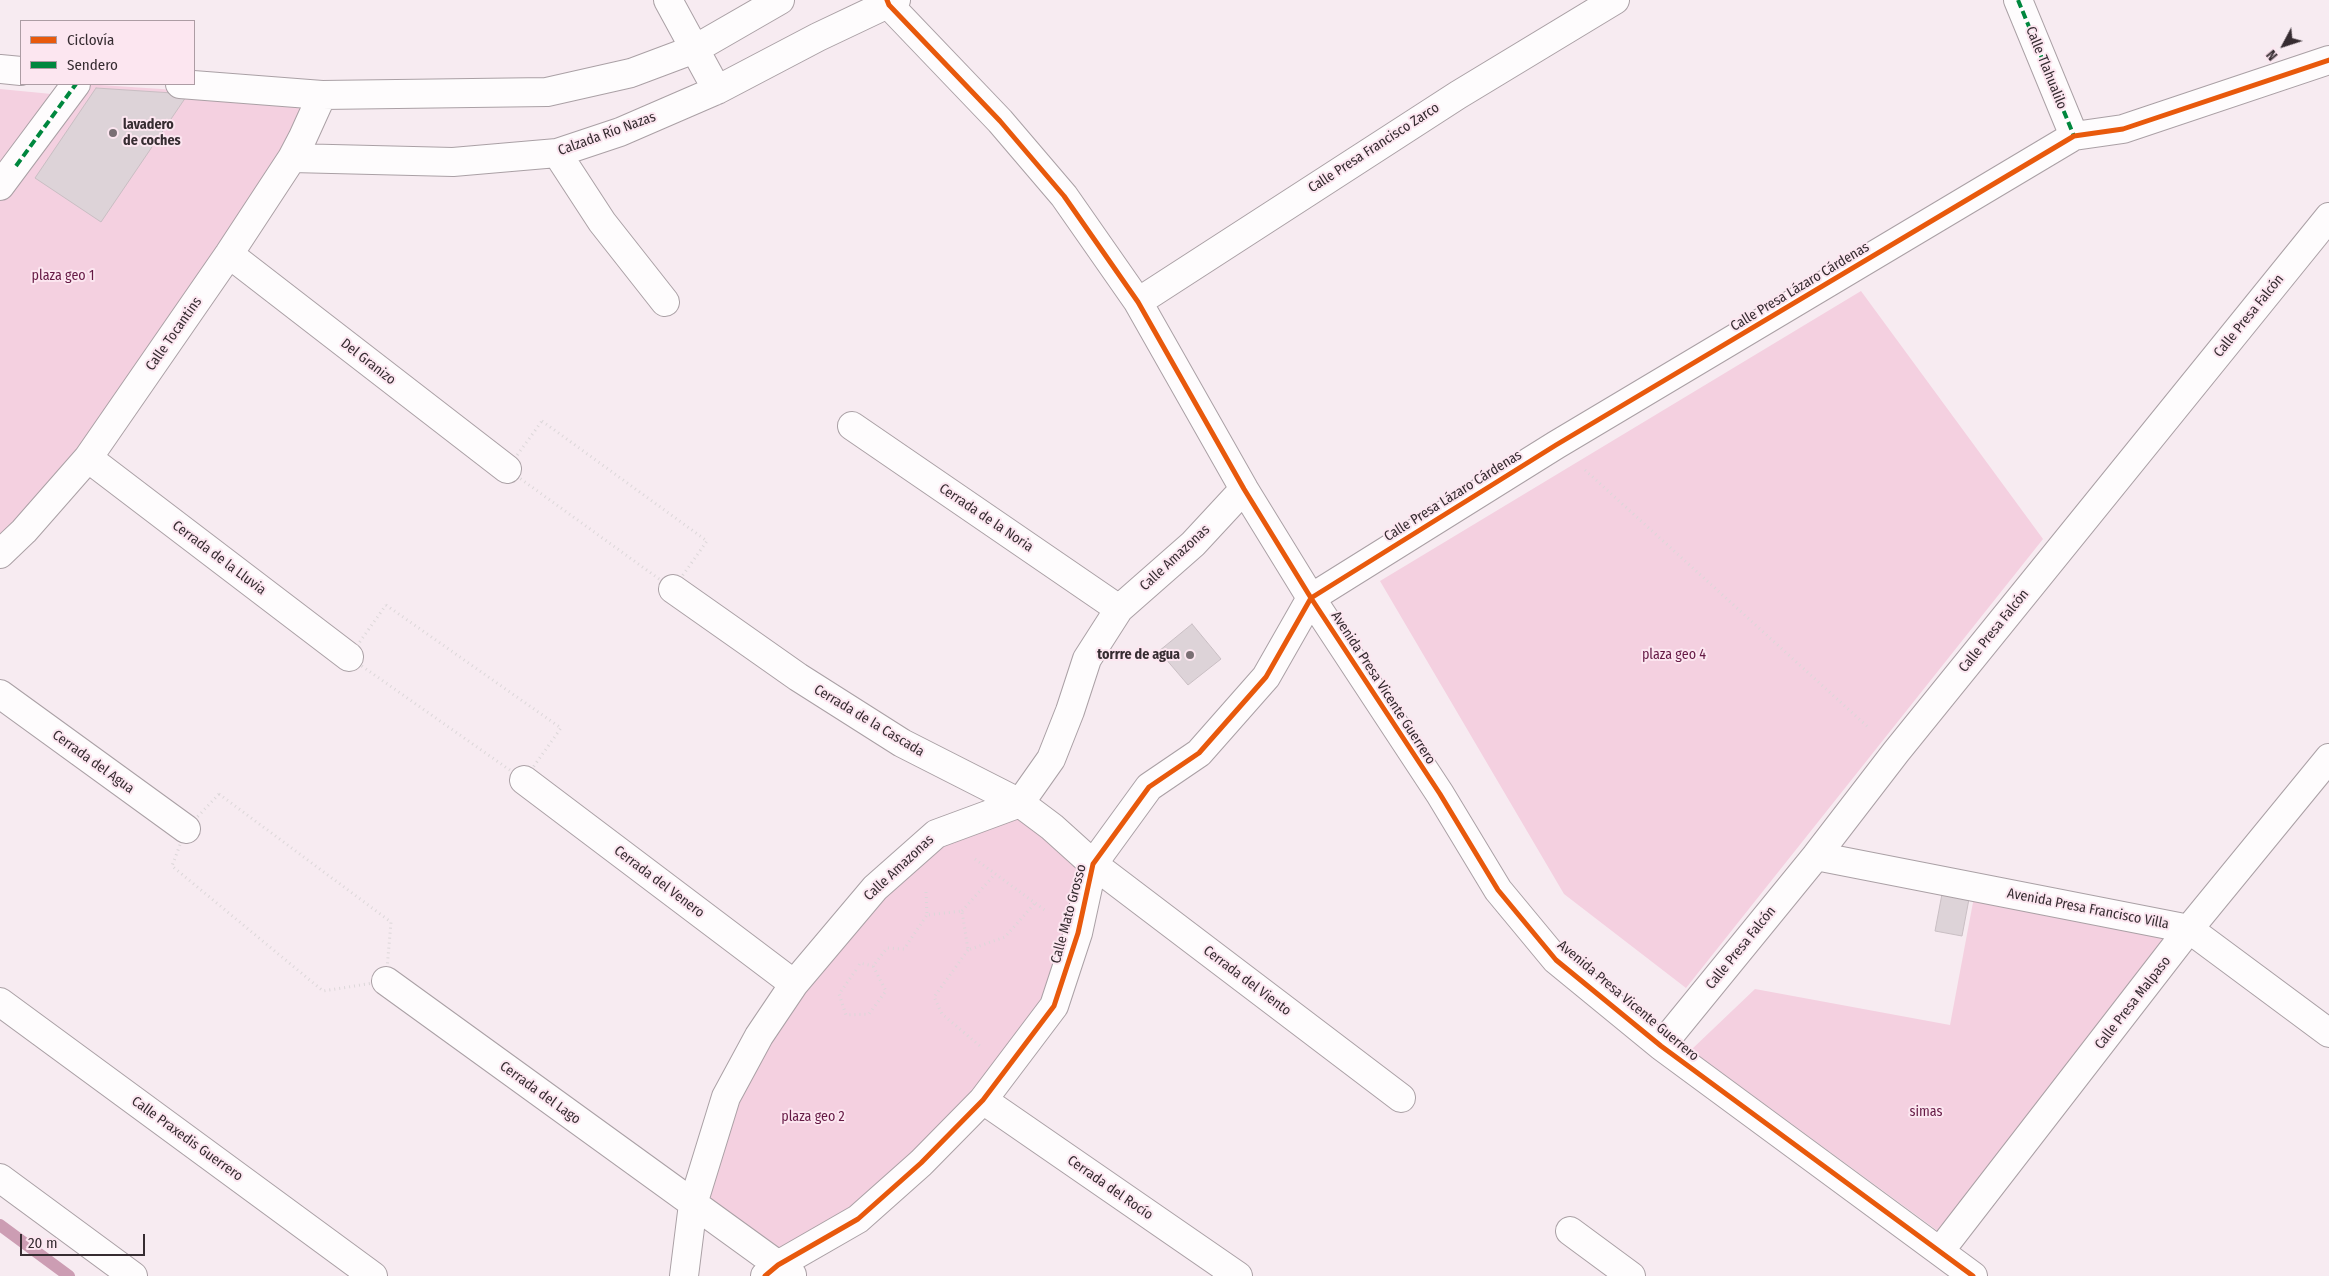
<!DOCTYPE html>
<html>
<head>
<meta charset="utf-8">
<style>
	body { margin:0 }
	#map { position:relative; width:2329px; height:1276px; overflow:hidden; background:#f7ebf1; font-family:"Fira Sans Condensed",sans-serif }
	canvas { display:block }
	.legend { position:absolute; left:20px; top:20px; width:175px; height:65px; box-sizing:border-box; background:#fce6f0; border:1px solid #ad9ca4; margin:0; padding:6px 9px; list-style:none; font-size:15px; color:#362c31 }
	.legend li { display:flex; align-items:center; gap:10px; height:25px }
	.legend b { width:25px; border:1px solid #ad9ca4 }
	.north { position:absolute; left:2259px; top:20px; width:50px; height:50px; -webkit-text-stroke:4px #fce6f0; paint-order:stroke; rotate:230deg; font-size:14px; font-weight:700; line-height:20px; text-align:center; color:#362c31 }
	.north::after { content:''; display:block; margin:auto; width:18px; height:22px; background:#362c31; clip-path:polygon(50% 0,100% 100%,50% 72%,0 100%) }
	.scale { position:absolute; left:20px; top:1234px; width:125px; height:22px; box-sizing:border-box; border:2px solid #362c31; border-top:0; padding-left:6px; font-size:15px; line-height:18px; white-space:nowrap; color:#362c31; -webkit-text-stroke:4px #fce6f0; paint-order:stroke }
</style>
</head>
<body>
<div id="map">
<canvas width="2329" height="1276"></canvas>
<ul class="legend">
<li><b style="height:6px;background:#e8590c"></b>Ciclovía</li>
<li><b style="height:6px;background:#00873e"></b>Sendero</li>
</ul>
<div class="north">N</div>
<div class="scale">20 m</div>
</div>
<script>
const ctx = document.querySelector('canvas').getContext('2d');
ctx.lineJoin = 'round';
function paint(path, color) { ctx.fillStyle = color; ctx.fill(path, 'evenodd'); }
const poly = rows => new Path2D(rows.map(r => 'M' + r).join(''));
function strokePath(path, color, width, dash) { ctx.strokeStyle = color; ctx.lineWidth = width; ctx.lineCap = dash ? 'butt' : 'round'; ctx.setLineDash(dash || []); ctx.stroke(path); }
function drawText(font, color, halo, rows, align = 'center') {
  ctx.font = font + ' "Fira Sans Condensed",sans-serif'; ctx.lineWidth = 4; ctx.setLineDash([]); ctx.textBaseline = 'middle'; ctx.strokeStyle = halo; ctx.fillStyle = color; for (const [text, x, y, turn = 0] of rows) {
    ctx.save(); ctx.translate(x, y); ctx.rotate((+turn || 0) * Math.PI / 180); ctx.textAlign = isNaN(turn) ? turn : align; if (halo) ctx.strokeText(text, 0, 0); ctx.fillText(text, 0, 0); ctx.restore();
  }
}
const green = poly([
	[85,84,313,99,282,157,84,454,0,542,0,198],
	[0,89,62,95,0,178],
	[1861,291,2043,539,1686,988,1564,894,1380,581],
	[1000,795,1092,867,1047,1006,978,1100,853,1216,778,1258,699,1200,732,1093,877,891],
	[1974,897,2172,930,1946,1237,1691,1050,1755,989,1950,1025]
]);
const stream = poly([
	[0,1225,69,1276]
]);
const building = poly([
	[96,88,188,94,101,222,35,178,96,88],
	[1192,624,1221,659,1188,685,1159,651,1192,624],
	[1942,894,1969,899,1962,936,1935,931,1942,894]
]);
const path = poly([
	[542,421,707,541,673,589,507,469,542,421],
	[1585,470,1869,728],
	[386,605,561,728,524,780,349,657,386,605],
	[219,794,391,922,386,981,323,991,172,866,186,829,219,794],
	[975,859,1046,911],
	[926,892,927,915,962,911,968,950,1005,937,1035,903],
	[962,911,995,874],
	[968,950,934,997,942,1014,980,1046],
	[859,965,860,963,873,966],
	[856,970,839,994,846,1015,869,1014,886,991,873,966,887,948,904,949,927,915]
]);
const minor = poly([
	[668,0,717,90],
	[887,0,889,5,1000,121,1064,196,1138,302,1244,489,1311,598,1440,794,1498,890,1556,960,1661,1046,1973,1276],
	[2018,0,2074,136],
	[0,69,21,71],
	[180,84,322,95,547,92,631,73,695,49,780,0],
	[557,153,602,222,665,302],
	[292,158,453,162,557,153,620,132,717,90,818,37,896,0],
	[0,186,76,84],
	[229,254,507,469],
	[1138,302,1458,95,1615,0],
	[852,426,1119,609],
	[88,458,349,657],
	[0,554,24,531,88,458,229,254,292,158,303,137,322,95],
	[673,589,798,677,902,743,1020,803,1052,827,1093,864,1401,1098],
	[0,694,186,829],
	[524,780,794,984],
	[1816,856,2189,929,2329,1033],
	[386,981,792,1275],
	[0,1002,373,1276],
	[1661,1046,1816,856,1896,752,2329,217],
	[983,1100,1238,1276],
	[0,1178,133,1276],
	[1570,1231,1631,1276],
	[1940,1251,2189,929,2329,758],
	[684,1276,693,1204,726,1097,759,1036,794,984,875,888,936,834,1020,803,1051,759,1070,711,1087,659,1119,609,1193,544,1244,489],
	[765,1276,778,1265,858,1219,921,1163,983,1100,1054,1006,1078,933,1093,864,1149,787,1199,753,1266,677,1311,598,1556,445,2074,136,2123,129,2329,60]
]);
const quiet = poly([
	[2018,0,2074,136],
	[16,166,76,84]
]);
const cycleway = poly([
	[887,0,889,5,1000,121,1064,196,1138,302,1244,489,1311,598,1440,794,1498,890,1556,960,1661,1046,1973,1276],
	[765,1276,778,1265,858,1219,921,1163,983,1100,1054,1006,1078,933,1093,864,1149,787,1199,753,1266,677,1311,598,1556,445,2074,136,2123,129,2329,60]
]);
const markers = [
	[113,133,5,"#7a6f74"],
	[1190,655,5,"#7a6f74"]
];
const streetNames = [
	["Calle Tlahualilo",2046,68,68],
	["Calzada Río Nazas",607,134,-20],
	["Calle Presa Francisco Zarco",1374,148,-33],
	["Calle Presa Lázaro Cárdenas",1800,287,-31],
	["Calle Presa Falcón",2249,316,-51],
	["Calle Tocantins",174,334,-55],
	["Del Granizo",368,362,38],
	["Calle Presa Lázaro Cárdenas",1453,496,-32],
	["Cerrada de la Noria",986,518,34],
	["Cerrada de la Lluvia",219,558,37],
	["Calle Amazonas",1175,558,-43],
	["Calle Presa Falcón",1994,631,-51],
	["Avenida Presa Vicente Guerrero",1383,688,57],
	["Cerrada de la Cascada",869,721,31],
	["Cerrada del Agua",93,762,36],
	["Calle Amazonas",899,868,-43],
	["Cerrada del Venero",659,882,37],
	["Avenida Presa Francisco Villa",2088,909,11],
	["Calle Mato Grosso",1069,914,-75],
	["Calle Presa Falcón",1741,948,-51],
	["Cerrada del Viento",1247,981,37],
	["Avenida Presa Vicente Guerrero",1628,1001,40],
	["Calle Presa Malpaso",2133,1003,-52],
	["Cerrada del Lago",540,1093,36],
	["Calle Praxedis Guerrero",187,1139,36],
	["Cerrada del Rocío",1110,1188,35]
];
const poiNames = [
	["lavadero",123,125],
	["de coches",123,141],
	["torrre de agua",1180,655,"right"]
];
const parkNames = [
	["plaza geo 1",63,276],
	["plaza geo 4",1674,655],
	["simas",1926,1112],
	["plaza geo 2",813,1117]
];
paint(green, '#f4d0e0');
strokePath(stream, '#cc9db3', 12);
paint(building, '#ddd3d8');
strokePath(building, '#c9bec3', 1);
strokePath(minor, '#aaa0a5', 30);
strokePath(path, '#dcd7d9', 3, [1, 4]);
strokePath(minor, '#fefcfd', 28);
strokePath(quiet, '#00873e', 4, [8, 4]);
strokePath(cycleway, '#e8590c', 5);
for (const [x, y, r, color] of markers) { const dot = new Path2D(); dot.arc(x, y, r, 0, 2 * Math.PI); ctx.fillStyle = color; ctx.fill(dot); strokePath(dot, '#fce6f0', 2); }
drawText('14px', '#362c31', '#fce6f0', streetNames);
drawText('bold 14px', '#362c31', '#fce6f0', poiNames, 'left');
drawText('14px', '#651a45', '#fce6f0', parkNames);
</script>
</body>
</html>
